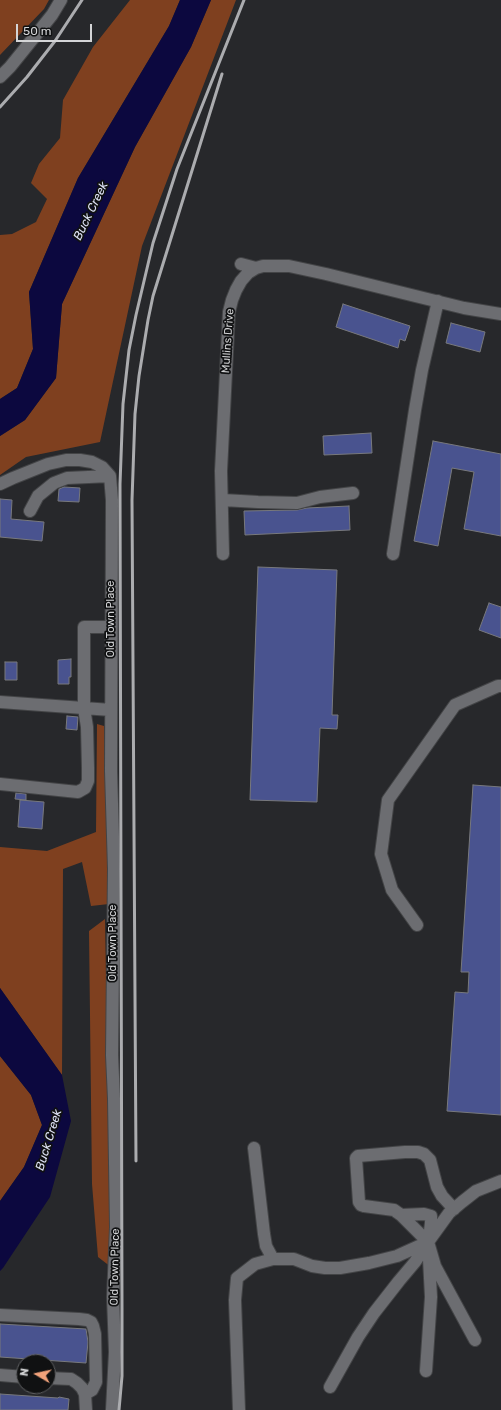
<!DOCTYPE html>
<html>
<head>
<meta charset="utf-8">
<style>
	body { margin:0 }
	#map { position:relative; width:501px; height:1410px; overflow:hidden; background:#27282b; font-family:Rubik,sans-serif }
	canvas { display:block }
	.north { position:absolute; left:16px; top:1354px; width:40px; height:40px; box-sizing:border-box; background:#101112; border:1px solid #5e5f61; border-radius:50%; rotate:279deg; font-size:11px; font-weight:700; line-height:16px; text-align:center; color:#d4d5d7 }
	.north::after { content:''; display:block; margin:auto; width:14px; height:18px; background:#f1a27b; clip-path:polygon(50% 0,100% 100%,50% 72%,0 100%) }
	.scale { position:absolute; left:16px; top:24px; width:76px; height:18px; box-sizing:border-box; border:2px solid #d4d5d7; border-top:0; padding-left:5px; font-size:12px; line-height:14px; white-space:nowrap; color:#d4d5d7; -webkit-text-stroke:3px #101112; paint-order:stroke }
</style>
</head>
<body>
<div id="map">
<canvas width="501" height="1410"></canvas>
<div class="north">N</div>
<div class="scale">50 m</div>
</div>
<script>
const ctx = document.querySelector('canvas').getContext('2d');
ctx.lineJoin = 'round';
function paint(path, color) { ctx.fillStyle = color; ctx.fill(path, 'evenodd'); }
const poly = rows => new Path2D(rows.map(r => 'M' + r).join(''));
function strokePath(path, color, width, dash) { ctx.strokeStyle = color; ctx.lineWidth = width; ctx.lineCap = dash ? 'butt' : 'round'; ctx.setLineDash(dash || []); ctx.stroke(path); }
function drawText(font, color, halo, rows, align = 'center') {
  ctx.font = font + ' Rubik,sans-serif'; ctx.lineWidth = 3.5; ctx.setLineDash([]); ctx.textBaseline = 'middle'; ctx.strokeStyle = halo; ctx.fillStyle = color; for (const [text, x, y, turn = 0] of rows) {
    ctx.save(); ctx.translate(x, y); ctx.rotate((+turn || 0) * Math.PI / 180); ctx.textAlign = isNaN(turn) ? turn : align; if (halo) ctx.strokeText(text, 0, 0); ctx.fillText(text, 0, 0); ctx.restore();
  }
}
const forest = poly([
	[0,0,49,0,44,9,0,55],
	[130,0,180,0,169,26,78,178,29,292,33,349,17,388,0,399,0,235,12,234,36,222,47,199,31,183,39,164,60,138,63,100,93,47],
	[211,0,236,0,142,246,100,442,26,457,0,475,0,436,25,420,56,378,62,304,135,147,191,47],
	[97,724,104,726,109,904,91,906,82,862,63,869,62,1075,0,988,0,847,47,851,96,832],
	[105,919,111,1267,98,1257,92,1184,89,931],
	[0,1056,31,1095,42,1125,24,1167,0,1201]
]);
const water = poly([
	[180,0,211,0,191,47,135,147,62,304,56,378,25,420,0,436,0,399,17,388,33,349,29,292,78,178,169,26],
	[0,988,62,1075,71,1121,50,1197,3,1268,0,1271,0,1201,24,1167,42,1125,31,1095,0,1056]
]);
const building = poly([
	[343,304,410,326,405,341,400,339,398,348,336,327,343,304],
	[451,323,485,332,480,352,446,343,451,323],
	[371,433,372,453,324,455,323,436,371,433],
	[433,441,501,454,501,536,464,529,474,472,452,468,438,546,414,541,433,441],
	[64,487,80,488,79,502,58,501,59,489,64,487],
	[0,499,12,500,11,519,44,522,42,541,0,537,0,499],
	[349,506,350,530,245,535,244,511,297,510,307,508,349,506],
	[258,567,337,570,332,715,338,715,337,729,320,728,317,802,250,800,258,567],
	[489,603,501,607,501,638,479,630,489,603],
	[71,659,71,677,69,677,69,684,58,684,58,660,71,659],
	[5,662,17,662,17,680,5,680,5,662],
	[67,716,78,717,77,730,66,729,67,716],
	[473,785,501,787,501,1115,447,1111,455,992,468,993,469,972,461,972,473,785],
	[16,793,26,794,26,800,15,799,16,793],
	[20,800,44,802,42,829,18,827,20,800],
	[0,1324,86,1329,88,1342,86,1363,0,1357,0,1324],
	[0,1394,58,1398,59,1397,69,1399,68,1410,0,1410,0,1394]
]);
const minor = poly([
	[0,77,10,67,52,15,61,0],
	[241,264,256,268],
	[110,476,112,500,111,771,114,869,112,1055,114,1099,116,1227,113,1297,115,1352,112,1410],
	[0,484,13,478,48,464,66,460,80,460,92,462,102,467,110,476],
	[223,500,258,502,297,503,320,497,353,493],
	[30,511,38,496,54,483,67,478,110,476],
	[223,554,221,471,229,312,232,300,236,290,241,281,248,273,256,268,263,266,289,266,326,274,464,308,501,314],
	[393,554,415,410,422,370,438,301],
	[0,702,111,710],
	[0,784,78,792,85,788,88,781,88,768,87,727,84,708,84,627,111,627],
	[417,925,392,890,381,854,388,800,455,705,498,686,501,686],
	[254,1148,264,1234,266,1246,273,1259],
	[454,1209,442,1196,437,1187,430,1160,424,1154,418,1152,405,1152,358,1156,356,1158,359,1202,361,1205,364,1206,394,1210,401,1215,428,1242,435,1266,475,1340],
	[401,1215,424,1214,431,1216,431,1223,429,1239],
	[0,1315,79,1319,87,1320,91,1322,93,1326,95,1334,96,1382,92,1390,85,1394],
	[426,1371,431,1297,429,1259],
	[0,1375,24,1377],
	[48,1378,71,1379,77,1383,82,1388,85,1394,86,1410],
	[330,1387,358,1337,374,1313,399,1281,415,1262,428,1242,449,1213,462,1202,476,1191,501,1181],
	[239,1410,235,1300,237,1278,255,1264,273,1259,294,1259,312,1266,325,1268,340,1268,369,1263,397,1256,428,1242]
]);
const rail = poly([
	[0,107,27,77,55,41,82,0],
	[136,1161,132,500,135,414,139,376,148,320,153,296,222,74],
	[119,1410,122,1376,122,1308,120,484,123,404,129,350,136,315,153,243,177,169,244,0]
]);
const streetNames = [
	["Mullins Drive",228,341,-86],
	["Old Town Place",111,619,-90],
	["Old Town Place",113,943,-90],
	["Old Town Place",115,1267,-89]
];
const waterNames = [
	["Buck Creek",91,211,-64],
	["Buck Creek",49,1140,-73]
];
paint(forest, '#7f401f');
paint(water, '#0c083f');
paint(building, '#49538f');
strokePath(building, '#78797d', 1);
strokePath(minor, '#434446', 14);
strokePath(minor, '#6c6d71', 12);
strokePath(rail, '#abacaf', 3);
drawText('11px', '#d4d5d7', '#101112', streetNames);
drawText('italic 12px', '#dfe3f6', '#101112', waterNames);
</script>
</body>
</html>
